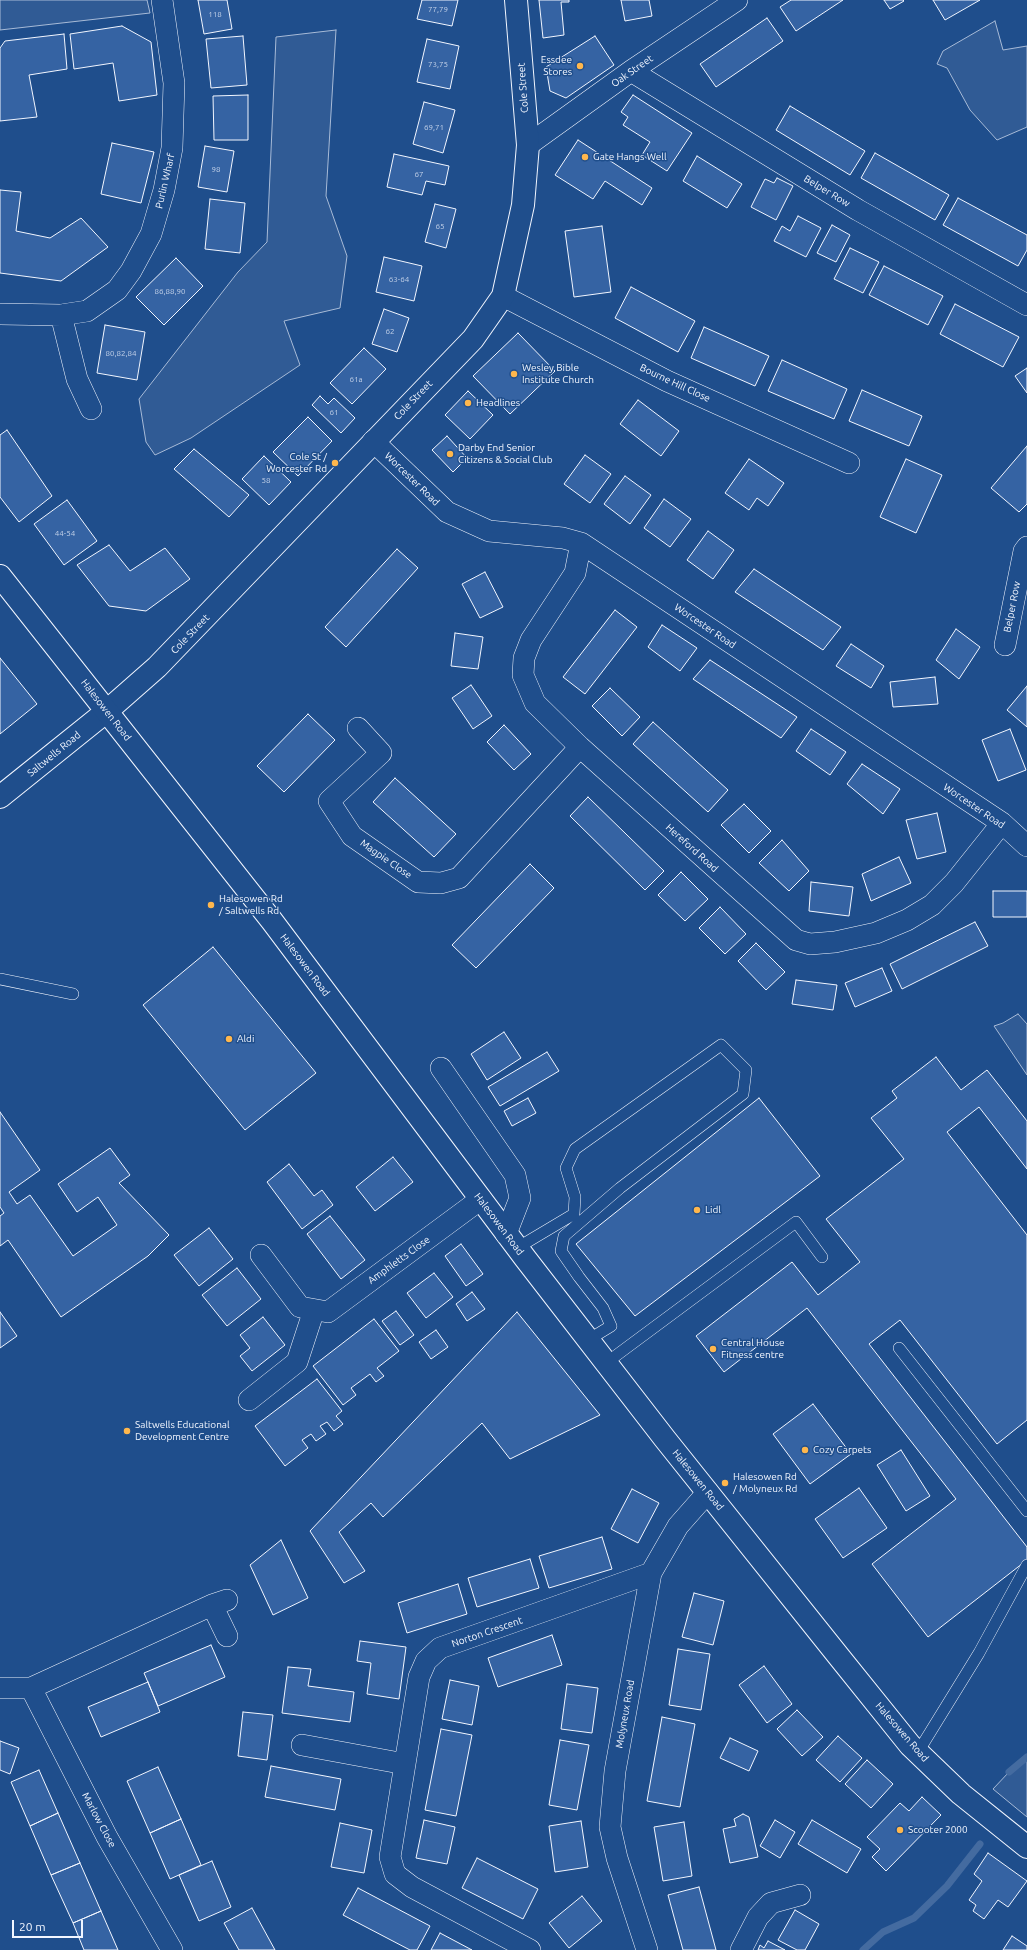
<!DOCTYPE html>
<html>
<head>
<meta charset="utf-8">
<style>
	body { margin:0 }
	#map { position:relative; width:1027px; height:1950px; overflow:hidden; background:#1f4e8c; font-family:Ubuntu,sans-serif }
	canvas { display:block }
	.scale { position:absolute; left:12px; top:1920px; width:71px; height:18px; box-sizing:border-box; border:2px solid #f2f6ff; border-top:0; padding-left:5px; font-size:12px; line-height:14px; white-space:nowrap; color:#f2f6ff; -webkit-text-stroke:3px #1f4e8c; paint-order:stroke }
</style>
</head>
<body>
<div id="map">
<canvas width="1027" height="1950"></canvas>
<div class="scale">20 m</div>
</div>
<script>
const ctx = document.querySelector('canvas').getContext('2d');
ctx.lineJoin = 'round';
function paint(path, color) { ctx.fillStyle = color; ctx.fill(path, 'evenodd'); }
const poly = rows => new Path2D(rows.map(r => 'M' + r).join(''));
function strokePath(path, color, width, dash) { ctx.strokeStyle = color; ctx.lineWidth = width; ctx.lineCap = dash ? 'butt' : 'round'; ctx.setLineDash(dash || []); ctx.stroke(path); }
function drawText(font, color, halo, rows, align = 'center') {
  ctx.font = font + ' Ubuntu,sans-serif'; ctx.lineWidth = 3; ctx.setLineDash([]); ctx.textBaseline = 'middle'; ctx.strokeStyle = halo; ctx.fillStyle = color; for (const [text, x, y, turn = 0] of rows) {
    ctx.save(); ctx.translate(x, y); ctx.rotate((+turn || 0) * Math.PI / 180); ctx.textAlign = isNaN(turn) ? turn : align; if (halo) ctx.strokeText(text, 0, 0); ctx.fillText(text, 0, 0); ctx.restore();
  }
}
const green = poly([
	[0,0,147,0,150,13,0,30,0,0],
	[995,21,1003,50,1027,46,1027,127,997,140,970,110,947,68,937,64,943,51,995,21],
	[336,30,326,196,347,256,340,308,284,321,300,365,191,438,155,455,146,442,139,399,238,272,267,242,276,37,336,30],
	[1018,1014,1027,1024,1027,1075,994,1026,1003,1023,1018,1014],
	[1027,1757,1027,1817,993,1789,1009,1772,1027,1757]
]);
const stream = poly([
	[1009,1772,1027,1757],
	[863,1950,883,1932,914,1918,947,1886,980,1844]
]);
const building = poly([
	[198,0,227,0,232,29,204,34,198,0],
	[422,0,458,0,452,26,417,19,422,0],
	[539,0,569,0,569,2,561,2,564,35,543,38,539,0],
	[621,0,649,0,652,16,625,21,621,0],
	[791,0,843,0,796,31,780,7,791,0],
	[884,0,903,0,904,1,890,9,884,0],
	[933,0,980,0,945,20,933,0],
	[767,18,783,41,716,87,700,64,767,18],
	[122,26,151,42,157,95,119,101,113,63,74,69,70,34,122,26],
	[64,34,67,69,29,75,37,117,0,121,0,48,5,41,64,34],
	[243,36,247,85,211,88,206,39,243,36],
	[595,36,614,65,566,98,550,91,546,67,595,36],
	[427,39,459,46,450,89,417,82,427,39],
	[248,95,248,140,214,140,213,96,248,95],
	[633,95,692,133,667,171,642,155,650,142,623,125,628,117,621,112,633,95],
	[424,102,455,110,443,153,413,144,424,102],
	[790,106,865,151,850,175,776,130,790,106],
	[578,140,652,188,642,205,605,181,593,199,555,175,578,140],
	[112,143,154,152,141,203,101,194,112,143],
	[205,146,234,151,227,192,198,187,205,146],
	[875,153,949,195,935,220,861,178,875,153],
	[394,154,449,166,445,185,426,181,422,195,387,187,394,154],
	[697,156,742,184,727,208,683,181,697,156],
	[777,178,793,186,776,220,751,207,765,179,774,183,777,178],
	[0,190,21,192,16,231,50,238,81,218,108,247,61,281,0,273,0,190],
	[958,198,1027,235,1027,250,1018,266,943,225,958,198],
	[210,199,245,203,240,253,205,249,210,199],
	[435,204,456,209,446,248,425,242,435,204],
	[798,216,821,228,806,257,774,241,782,226,790,231,798,216],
	[832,225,850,235,836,262,817,253,832,225],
	[602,226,611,292,574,297,565,231,602,226],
	[850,248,879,262,863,293,834,279,850,248],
	[384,257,422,266,414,301,376,292,384,257],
	[176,258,203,286,164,325,136,297,176,258],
	[884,266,943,296,928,325,869,295,884,266],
	[631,287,695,321,678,352,615,318,631,287],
	[955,304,1019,337,1003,367,940,334,955,304],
	[384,309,409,318,397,352,372,344,384,309],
	[105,325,145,332,137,380,97,373,105,325],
	[704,327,769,356,755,386,691,358,704,327],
	[518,333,555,371,510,414,473,376,518,333],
	[364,348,386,369,352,404,330,383,364,348],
	[782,360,847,389,834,419,768,391,782,360],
	[1027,368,1027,393,1015,376,1027,368],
	[862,390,922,416,909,446,849,421,862,390],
	[468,391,493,415,470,439,445,415,468,391],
	[320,396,328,404,334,398,355,418,341,433,312,405,320,396],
	[638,400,679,431,661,456,620,424,638,400],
	[308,417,332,441,298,476,273,452,308,417],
	[7,430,52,496,19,522,0,497,0,435,7,430],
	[447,436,467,458,453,472,432,450,447,436],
	[1027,446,1027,504,1019,512,991,488,1027,446],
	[194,449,249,495,229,517,174,469,194,449],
	[585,455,611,474,590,503,564,484,585,455],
	[264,456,291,482,269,505,242,479,264,456],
	[749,459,784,483,768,506,757,498,749,510,725,493,749,459],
	[906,459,942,475,916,533,880,517,906,459],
	[625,476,651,495,630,524,604,504,625,476],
	[664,499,691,519,670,547,644,528,664,499],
	[67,500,97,541,64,565,34,524,67,500],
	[708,531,734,550,713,579,687,560,708,531],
	[109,545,130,571,165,548,190,579,146,611,109,606,77,565,109,545],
	[397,549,418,568,346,647,325,627,397,549],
	[754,569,841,627,823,650,735,592,754,569],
	[485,572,503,607,480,618,462,584,485,572],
	[615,610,637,627,585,694,563,677,615,610],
	[662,625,697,648,680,671,648,647,662,625],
	[956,629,980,647,959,679,936,660,956,629],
	[455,633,483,637,478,669,451,666,455,633],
	[851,644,884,666,871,688,836,666,851,644],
	[0,658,37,704,0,734,0,658],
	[710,660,797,717,781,738,693,679,710,660],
	[935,677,938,704,893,707,890,682,935,677],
	[471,685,492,716,473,729,452,698,471,685],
	[1027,686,1027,727,1007,710,1027,686],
	[610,688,640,717,622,736,592,706,610,688],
	[308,714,335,740,284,792,257,766,308,714],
	[653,722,728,790,708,812,633,744,653,722],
	[504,725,531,754,514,770,487,742,504,725],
	[811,729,846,752,830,775,796,751,811,729],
	[1010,729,1026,770,998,781,982,740,1010,729],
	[862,764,900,789,883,814,847,784,862,764],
	[395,778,456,834,434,857,373,802,395,778],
	[588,797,664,871,645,890,570,816,588,797],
	[744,804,771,831,749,853,721,825,744,804],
	[937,813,946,852,917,859,906,820,937,813],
	[782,840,809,871,789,891,759,863,782,840],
	[899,857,911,883,871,901,862,874,899,857],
	[530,864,554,888,476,968,452,945,530,864],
	[681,872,708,899,685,921,658,895,681,872],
	[811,882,853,887,849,916,809,911,811,882],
	[993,891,1027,891,1027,917,993,917,993,891],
	[720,907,746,934,725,954,699,928,720,907],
	[975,922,988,946,902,989,890,964,975,922],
	[756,943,785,972,766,990,738,961,756,943],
	[213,947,316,1073,245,1130,143,1005,213,947],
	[882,968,892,991,855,1007,845,983,882,968],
	[796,980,837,985,833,1010,792,1004,796,980],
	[504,1032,521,1058,487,1080,471,1054,504,1032],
	[547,1052,559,1071,500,1106,488,1087,547,1052],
	[936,1057,961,1090,987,1070,1027,1121,1027,1169,979,1107,947,1132,1027,1235,1027,1420,997,1444,900,1320,869,1344,1027,1547,1027,1560,928,1637,872,1564,956,1499,807,1308,724,1372,696,1336,792,1262,818,1295,860,1262,826,1219,904,1159,871,1118,897,1098,892,1091,936,1057],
	[528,1098,536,1113,512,1126,504,1111,528,1098],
	[759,1098,820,1176,635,1316,576,1244,759,1098],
	[0,1112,40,1170,9,1192,17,1204,30,1195,73,1256,117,1225,98,1197,77,1212,58,1184,110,1148,130,1175,119,1183,169,1235,148,1256,61,1317,8,1240,0,1246,0,1216,4,1213,0,1207,0,1112],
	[393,1157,413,1182,375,1211,356,1187,393,1157],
	[289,1164,314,1196,322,1190,333,1205,302,1229,267,1182,289,1164],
	[330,1216,365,1260,341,1279,307,1234,330,1216],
	[209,1228,233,1259,199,1286,174,1255,209,1228],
	[461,1244,483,1274,466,1286,445,1256,461,1244],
	[237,1268,261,1299,227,1326,202,1295,237,1268],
	[434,1273,453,1297,426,1318,407,1293,434,1273],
	[472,1292,485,1309,467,1321,456,1304,472,1292],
	[396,1311,414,1335,400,1345,382,1321,396,1311],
	[0,1312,17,1336,0,1348,0,1312],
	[517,1312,600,1415,510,1459,482,1423,383,1517,371,1503,339,1532,365,1571,344,1583,310,1531,517,1312],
	[263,1317,285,1345,252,1371,240,1356,250,1348,240,1335,263,1317],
	[374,1319,399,1351,377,1368,384,1376,376,1382,370,1374,351,1388,356,1395,343,1405,313,1366,374,1319],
	[436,1330,448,1347,431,1359,419,1342,436,1330],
	[317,1379,342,1411,336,1416,343,1424,334,1431,327,1422,320,1426,326,1434,316,1441,311,1434,302,1440,308,1448,285,1466,255,1426,317,1379],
	[813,1404,851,1454,810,1484,773,1434,813,1404],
	[901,1450,930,1496,906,1511,877,1465,901,1450],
	[859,1488,887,1528,843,1558,815,1519,859,1488],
	[632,1489,659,1503,638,1543,611,1529,632,1489],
	[602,1537,612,1569,549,1588,539,1556,602,1537],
	[281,1540,308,1598,273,1615,250,1565,281,1540],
	[530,1559,539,1588,477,1607,468,1578,530,1559],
	[458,1584,467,1614,407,1633,398,1603,458,1584],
	[694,1593,724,1601,713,1645,682,1637,694,1593],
	[552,1635,562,1665,498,1687,488,1658,552,1635],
	[360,1641,406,1647,399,1699,367,1694,371,1663,357,1661,360,1641],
	[211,1645,225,1677,158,1706,144,1673,211,1645],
	[678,1649,710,1654,701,1710,669,1705,678,1649],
	[764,1666,792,1704,767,1723,739,1685,764,1666],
	[288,1667,311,1669,308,1686,354,1692,350,1722,282,1713,288,1667],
	[450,1680,479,1686,472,1725,442,1719,450,1680],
	[148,1682,160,1712,101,1737,88,1707,148,1682],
	[567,1684,598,1688,592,1733,561,1729,567,1684],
	[797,1710,823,1737,802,1756,777,1729,797,1710],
	[243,1712,273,1715,267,1760,238,1756,243,1712],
	[662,1717,695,1724,680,1807,647,1801,662,1717],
	[441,1729,472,1735,456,1816,425,1810,441,1729],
	[838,1736,862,1758,840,1782,816,1760,838,1736],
	[730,1738,758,1751,749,1771,720,1758,730,1738],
	[560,1740,589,1745,577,1810,549,1805,560,1740],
	[0,1741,19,1748,10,1774,0,1770,0,1741],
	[867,1760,893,1784,871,1808,845,1784,867,1760],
	[271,1766,341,1779,335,1810,265,1797,271,1766],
	[158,1767,181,1819,150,1833,127,1781,158,1767],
	[39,1770,58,1813,30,1826,11,1782,39,1770],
	[922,1797,941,1815,886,1871,872,1857,880,1849,867,1837,900,1803,909,1811,922,1797],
	[58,1813,80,1863,51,1875,30,1826,58,1813],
	[743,1814,749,1817,758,1857,730,1863,723,1829,736,1826,734,1819,743,1814],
	[181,1819,201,1865,170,1879,150,1833,181,1819],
	[424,1820,455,1827,447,1864,416,1858,424,1820],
	[775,1820,795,1832,780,1858,760,1846,775,1820],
	[812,1820,861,1849,847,1873,798,1844,812,1820],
	[581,1821,588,1867,555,1872,549,1826,581,1821],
	[684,1822,692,1876,663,1881,654,1827,684,1822],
	[340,1823,372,1830,364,1873,331,1867,340,1823],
	[988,1853,1027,1881,1008,1907,998,1900,984,1919,973,1911,976,1905,969,1900,982,1881,974,1874,988,1853],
	[477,1858,538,1889,523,1919,462,1888,477,1858],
	[212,1861,231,1907,199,1921,179,1875,212,1861],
	[80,1863,101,1911,73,1923,51,1875,80,1863],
	[699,1887,716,1950,683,1950,668,1895,699,1887],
	[358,1888,430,1926,417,1950,410,1950,343,1915,358,1888],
	[582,1896,602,1921,569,1948,549,1923,582,1896],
	[252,1908,275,1950,239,1950,224,1923,252,1908],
	[795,1910,819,1924,805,1950,797,1950,778,1940,795,1910],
	[101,1911,118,1950,84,1950,73,1923,101,1911],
	[440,1933,472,1950,431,1950,440,1933],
	[1012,1936,1027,1946,1027,1950,1003,1950,1012,1936],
	[768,1941,785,1950,758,1950,760,1945,764,1948,768,1941]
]);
const lane = poly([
	[0,979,73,994],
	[517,1248,574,1214,575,1197,566,1168,575,1149,721,1045,746,1070,743,1094,620,1188,564,1236,561,1251,579,1277,603,1308,611,1326,588,1340],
	[899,1348,1027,1511],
	[606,1363,796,1222,822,1257],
	[918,1752,979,1653,1027,1565]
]);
const street = poly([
	[631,71,858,210,1027,305],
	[528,145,631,71,737,0],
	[503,296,667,381,849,463],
	[0,314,61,315,87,311,117,290,131,271,151,234,164,190,172,148,174,83,162,0],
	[61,315,77,379,91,409],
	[373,441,447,512,489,531,563,538,581,543,1002,823,1027,846],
	[581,543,575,573,531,640,524,658,523,675,535,703,580,747,796,940,810,944,835,942,876,933,907,920,932,905,954,883,1002,823],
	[1005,645,1024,551,1027,547],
	[358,728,381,753,329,801,352,836,418,882,441,883,459,878,580,747],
	[441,1068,515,1175,520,1198,506,1234],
	[261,1255,300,1307,328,1312,481,1199],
	[249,1400,297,1362,314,1310],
	[212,1605,227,1636],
	[0,1688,31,1688,212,1605,227,1600],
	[31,1688,107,1837,172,1950],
	[302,1745,405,1764],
	[530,1950,412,1887,395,1874,390,1857,419,1677,426,1661,440,1648,651,1573],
	[647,1950,617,1858,610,1827,615,1771,651,1573,678,1526,708,1492],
	[741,1950,758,1917,771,1903,800,1895]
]);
const secondary = poly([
	[0,797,107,711,157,667,473,339,503,296,523,205,528,145,516,0]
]);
const primary = poly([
	[0,576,272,921,525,1258,665,1439,840,1658,910,1745,961,1794,1027,1847]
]);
const markers = [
	[580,66,4,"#ffb74d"],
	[585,157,4,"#ffb74d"],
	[514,374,4,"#ffb74d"],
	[468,403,4,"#ffb74d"],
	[450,454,4,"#ffb74d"],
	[335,463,4,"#ffb74d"],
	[211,905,4,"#ffb74d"],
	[229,1039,4,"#ffb74d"],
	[697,1210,4,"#ffb74d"],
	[713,1349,4,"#ffb74d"],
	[127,1431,4,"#ffb74d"],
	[805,1450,4,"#ffb74d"],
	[725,1483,4,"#ffb74d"],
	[900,1830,4,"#ffb74d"]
];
const numberNames = [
	["77,79",438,9],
	["118",215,14],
	["73,75",438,64],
	["69,71",434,127],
	["98",216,169],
	["67",419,174],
	["65",440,226],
	["63-64",399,279],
	["86,88,90",170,291],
	["62",390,331],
	["80,82,84",121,353],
	["61a",356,379],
	["61",334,412],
	["58",266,480],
	["44-54",65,533]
];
const poiNames = [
	["Essdee",572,60,"right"],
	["Stores",572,72,"right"],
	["Gate Hangs Well",593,157],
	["Wesley Bible",522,368],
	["Institute Church",522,380],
	["Headlines",476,403],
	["Darby End Senior",458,448],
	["Citizens & Social Club",458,460],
	["Cole St /",327,457,"right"],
	["Worcester Rd",327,469,"right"],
	["Halesowen Rd",219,899],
	["/ Saltwells Rd",219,911],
	["Aldi",237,1039],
	["Lidl",705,1210],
	["Central House",721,1343],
	["Fitness centre",721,1355],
	["Saltwells Educational",135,1425],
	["Development Centre",135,1437],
	["Cozy Carpets",813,1450],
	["Halesowen Rd",733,1477],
	["/ Molyneux Rd",733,1489],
	["Scooter 2000",908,1830]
];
const streetNames = [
	["Oak Street",632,71,-35],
	["Cole Street",523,88,-94],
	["Purlin Wharf",165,181,-77],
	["Belper Row",827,191,31],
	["Bourne Hill Close",675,383,25],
	["Cole Street",413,400,-46],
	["Worcester Road",412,479,44],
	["Belper Row",1012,607,-79],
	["Worcester Road",705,626,34],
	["Cole Street",190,634,-46],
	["Halesowen Road",106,710,52],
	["Saltwells Road",54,754,-39],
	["Worcester Road",974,806,34],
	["Hereford Road",692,848,42],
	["Magpie Close",386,859,35],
	["Halesowen Road",305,965,53],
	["Halesowen Road",499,1224,53],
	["Amphletts Close",399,1260,-36],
	["Halesowen Road",698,1480,51],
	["Norton Crescent",487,1632,-19],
	["Molyneux Road",625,1714,-80],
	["Halesowen Road",902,1732,49],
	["Marlow Close",99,1820,62]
];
paint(green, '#305b95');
strokePath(green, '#a8bbd7', 1);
strokePath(stream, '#446ba0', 7);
paint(building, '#3563a3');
strokePath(building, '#f2f6ff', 1);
strokePath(lane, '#f2f6ff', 12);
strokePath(street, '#f2f6ff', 22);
strokePath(secondary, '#f2f6ff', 24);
strokePath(primary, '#f2f6ff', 24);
strokePath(lane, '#1f4e8c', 11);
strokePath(street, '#1f4e8c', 21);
strokePath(secondary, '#1f4e8c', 22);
strokePath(primary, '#1f4e8c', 22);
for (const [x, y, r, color] of markers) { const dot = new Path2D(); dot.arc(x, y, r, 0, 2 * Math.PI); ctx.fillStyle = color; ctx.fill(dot); strokePath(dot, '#1f4e8c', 1.5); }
drawText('8px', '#c3d1e8', null, numberNames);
drawText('10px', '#f2f6ff', '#1f4e8c', poiNames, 'left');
drawText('10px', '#f2f6ff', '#1f4e8c', streetNames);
</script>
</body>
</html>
